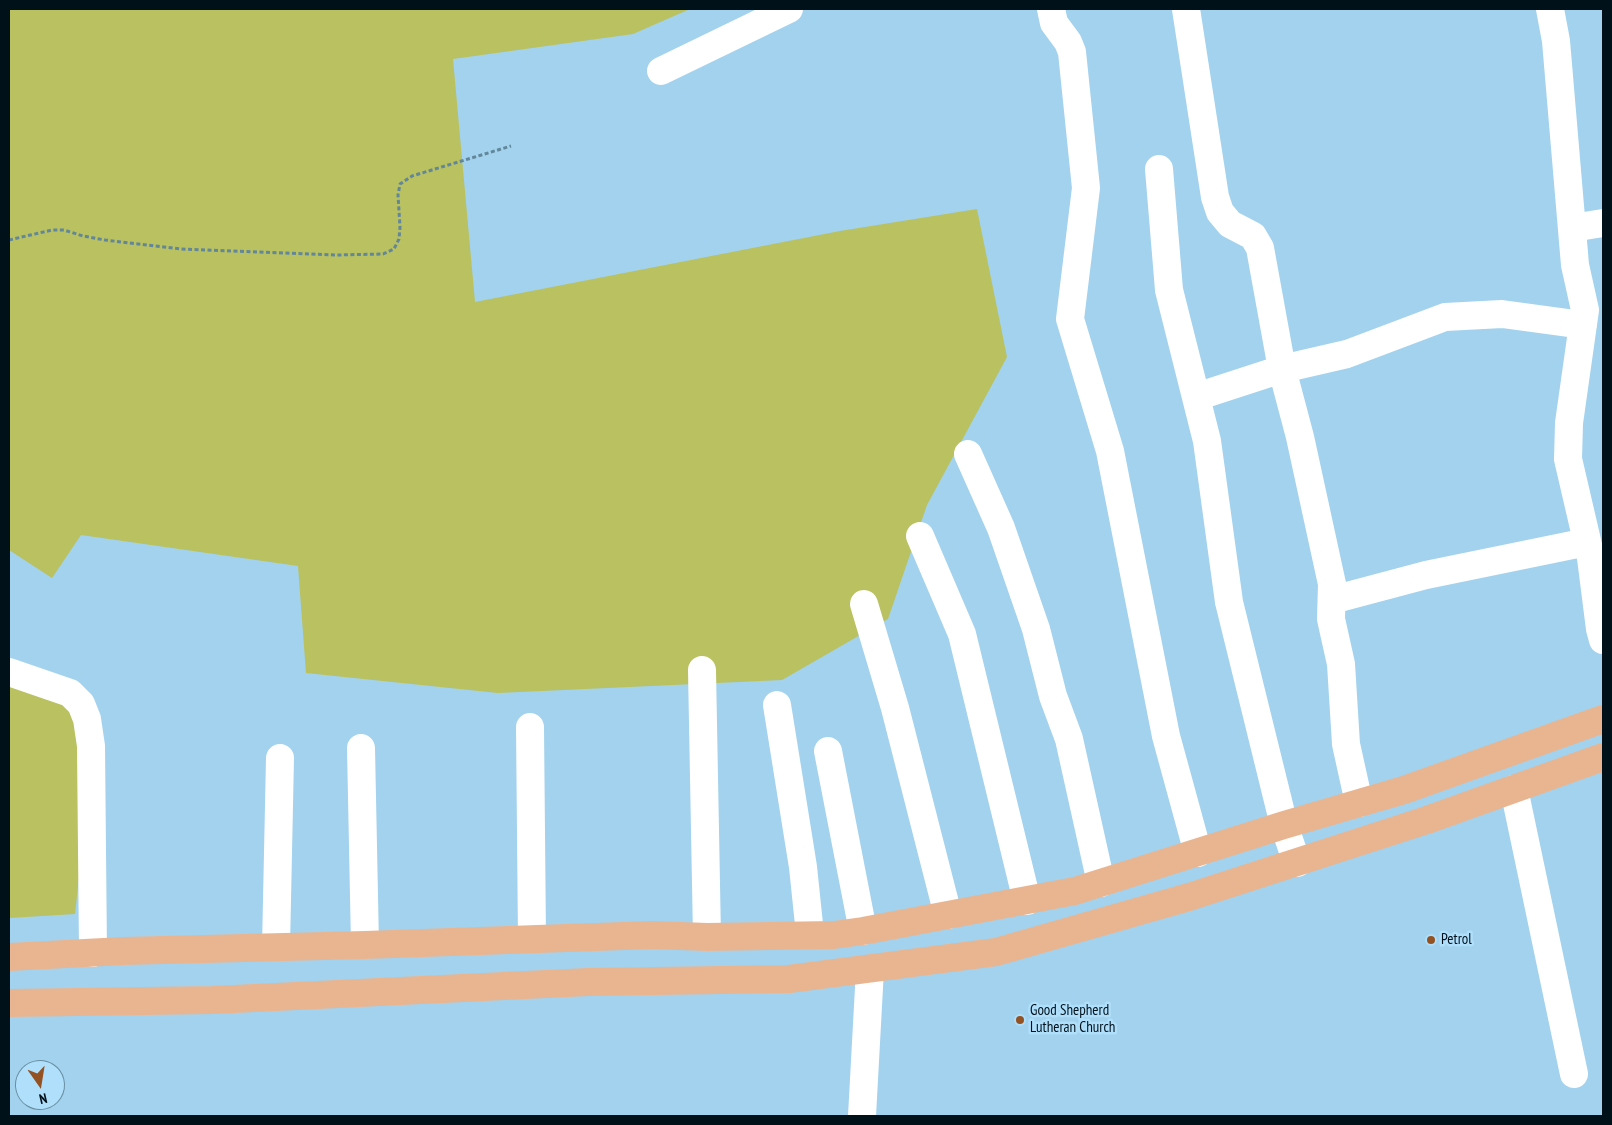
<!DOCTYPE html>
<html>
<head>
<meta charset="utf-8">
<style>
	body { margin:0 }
	#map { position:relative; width:1612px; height:1125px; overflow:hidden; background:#a2d2ed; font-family:"PT Sans Narrow",sans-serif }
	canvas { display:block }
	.frame { position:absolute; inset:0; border:10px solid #01111a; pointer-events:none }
	.north { position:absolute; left:15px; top:1060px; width:50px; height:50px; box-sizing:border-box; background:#afdffb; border:1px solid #698da1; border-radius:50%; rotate:167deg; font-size:14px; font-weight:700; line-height:20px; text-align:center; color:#01111a }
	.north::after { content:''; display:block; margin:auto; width:18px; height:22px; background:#945121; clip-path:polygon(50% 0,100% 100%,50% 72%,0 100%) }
</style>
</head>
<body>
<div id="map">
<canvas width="1612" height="1125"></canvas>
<div class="frame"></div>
<div class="north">N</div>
</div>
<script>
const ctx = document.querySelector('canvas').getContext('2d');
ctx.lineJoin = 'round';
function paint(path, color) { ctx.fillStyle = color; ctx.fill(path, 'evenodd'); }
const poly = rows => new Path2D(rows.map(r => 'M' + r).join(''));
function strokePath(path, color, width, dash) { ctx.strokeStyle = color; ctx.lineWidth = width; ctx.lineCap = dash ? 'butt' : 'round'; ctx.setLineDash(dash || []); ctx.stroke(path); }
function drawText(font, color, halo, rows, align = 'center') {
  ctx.font = font + ' "PT Sans Narrow",sans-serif'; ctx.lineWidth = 5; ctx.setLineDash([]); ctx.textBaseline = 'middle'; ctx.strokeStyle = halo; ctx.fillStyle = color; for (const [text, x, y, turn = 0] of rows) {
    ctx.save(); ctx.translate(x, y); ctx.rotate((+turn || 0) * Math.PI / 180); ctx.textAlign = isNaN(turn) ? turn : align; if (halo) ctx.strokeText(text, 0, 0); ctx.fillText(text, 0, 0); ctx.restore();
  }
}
const green = poly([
	[9,9,690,9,633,34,453,59,475,302,840,231,977,209,1007,357,927,505,888,619,782,680,498,693,306,673,298,566,81,535,52,578,9,550],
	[9,679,97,713,75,914,9,918]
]);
const path = poly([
	[9,240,52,230,64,230,83,236,105,240,181,249,337,255,383,254,394,249,399,239,400,227,398,195,400,184,412,176,511,146]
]);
const minor = poly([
	[1051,9,1054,23,1068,42,1072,52,1086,188,1070,319,1110,451,1166,736,1198,853],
	[1186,9,1215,197,1220,212,1230,224,1253,236,1260,248,1282,369,1300,437,1332,584,1331,619,1341,664,1346,744,1359,803],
	[1550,9,1556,41,1575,265,1585,310,1569,423,1568,459,1591,558,1600,629,1603,640],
	[661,71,789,9],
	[1159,169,1169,290,1207,441,1229,602,1284,825,1297,863],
	[1572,228,1603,223],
	[1196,397,1282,369,1347,354,1445,317,1502,314,1583,325],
	[968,454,1001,528,1036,629,1053,696,1069,739,1101,883],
	[920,536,962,634,1027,901],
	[1332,600,1426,575,1587,542],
	[864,604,895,708,948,915],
	[702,670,707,937],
	[9,672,70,693,81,704,87,719,91,746,93,953],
	[777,705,803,867,810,934],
	[530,727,532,939],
	[361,748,365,945],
	[828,751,863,931],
	[1514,789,1574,1074],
	[276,947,280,758],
	[862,1116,870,969]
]);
const major = poly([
	[9,957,123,951,365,945,653,935,707,937,834,935,863,931,1075,891,1284,825,1404,790,1603,719],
	[9,1003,213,1000,588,982,789,979,996,952,1189,897,1427,820,1603,757]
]);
const markers = [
	[1431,940,5,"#945121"],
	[1020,1020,5,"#945121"]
];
const poiNames = [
	["Petrol",1441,940],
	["Good Shepherd",1030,1011],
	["Lutheran Church",1030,1028]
];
paint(green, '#b9c160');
strokePath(path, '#62869a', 3, [4, 2.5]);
strokePath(minor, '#fff', 28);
strokePath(major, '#e9b591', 28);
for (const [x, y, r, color] of markers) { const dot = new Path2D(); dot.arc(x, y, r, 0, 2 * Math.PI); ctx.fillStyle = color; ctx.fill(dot); strokePath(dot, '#afdffb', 2); }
drawText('15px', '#01111a', '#afdffb', poiNames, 'left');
</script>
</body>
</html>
